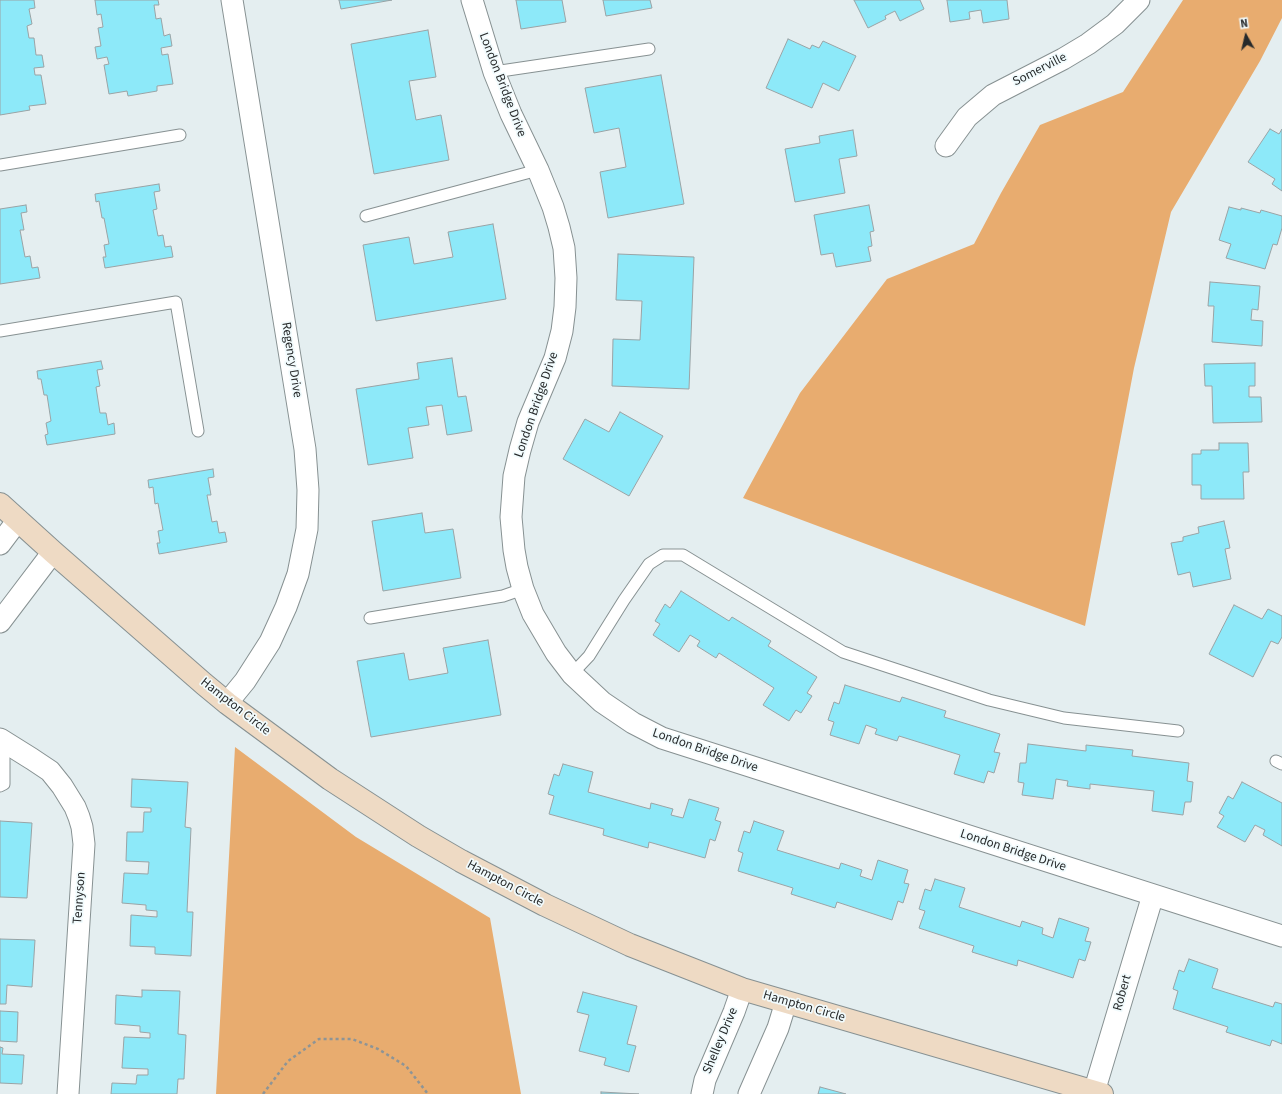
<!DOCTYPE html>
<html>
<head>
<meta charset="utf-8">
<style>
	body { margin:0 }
	#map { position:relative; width:1282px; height:1094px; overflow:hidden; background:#e4eef0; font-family:"Source Sans 3",sans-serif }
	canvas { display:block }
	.north { position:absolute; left:1226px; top:16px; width:40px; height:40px; -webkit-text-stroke:3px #f1fbfd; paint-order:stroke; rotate:352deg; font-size:11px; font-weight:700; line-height:16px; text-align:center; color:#272a2b }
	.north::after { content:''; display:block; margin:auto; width:14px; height:18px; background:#272a2b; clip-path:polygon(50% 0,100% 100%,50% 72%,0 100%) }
</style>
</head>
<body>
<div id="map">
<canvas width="1282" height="1094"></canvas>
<div class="north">N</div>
</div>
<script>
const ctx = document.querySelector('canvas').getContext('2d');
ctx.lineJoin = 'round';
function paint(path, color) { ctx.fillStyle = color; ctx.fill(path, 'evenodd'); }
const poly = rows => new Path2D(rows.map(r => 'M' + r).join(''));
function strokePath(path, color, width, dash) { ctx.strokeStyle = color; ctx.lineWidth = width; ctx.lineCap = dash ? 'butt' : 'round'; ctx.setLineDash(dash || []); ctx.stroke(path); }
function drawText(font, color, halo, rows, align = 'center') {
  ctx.font = font + ' "Source Sans 3",sans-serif'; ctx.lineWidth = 3.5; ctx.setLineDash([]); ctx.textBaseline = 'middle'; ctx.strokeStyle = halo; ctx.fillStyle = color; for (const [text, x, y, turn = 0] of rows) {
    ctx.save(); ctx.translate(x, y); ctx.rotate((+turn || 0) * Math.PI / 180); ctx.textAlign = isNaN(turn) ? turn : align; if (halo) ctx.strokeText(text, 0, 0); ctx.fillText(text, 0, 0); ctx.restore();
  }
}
const green = poly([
	[1183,0,1282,0,1282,18,1260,61,1171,212,1134,368,1085,626,743,498,800,393,887,279,974,244,1001,193,1040,125,1123,92],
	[235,747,356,837,490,918,521,1094,216,1094]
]);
const building = poly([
	[0,0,34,0,35,8,29,9,32,24,27,26,29,38,34,38,36,55,42,55,44,67,34,68,35,75,41,75,46,104,29,106,30,110,0,115,0,0],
	[95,0,158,0,159,5,154,5,156,19,161,18,164,36,170,34,172,46,161,48,162,55,168,54,173,84,157,86,157,91,128,96,127,91,109,94,104,65,109,64,107,57,97,59,95,47,101,46,98,28,103,27,101,14,97,15,95,0],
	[339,0,392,0,341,9,339,0],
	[516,0,562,0,566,22,521,29,516,0],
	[603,0,650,0,652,8,606,16,603,0],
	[854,0,920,0,924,9,900,21,895,11,885,16,886,19,868,28,854,0],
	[947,0,1007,0,1009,19,983,23,981,10,969,12,970,19,950,22,947,0],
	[428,30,436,77,409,81,416,120,441,115,449,160,374,174,351,44,428,30],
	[788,39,810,49,812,45,819,48,823,41,856,56,839,91,823,83,812,108,766,88,788,39],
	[661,75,684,204,608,218,600,172,626,167,619,128,594,133,585,88,661,75],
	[1270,129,1279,134,1282,129,1282,191,1272,184,1275,179,1248,162,1270,129],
	[853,130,857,156,839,159,845,193,795,202,785,149,820,143,819,136,853,130],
	[159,184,160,191,154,192,157,209,153,210,158,236,163,235,165,247,171,246,173,257,105,268,103,257,106,257,104,245,109,244,104,218,102,218,99,201,96,202,95,194,159,184],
	[26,205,27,212,21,213,24,230,20,230,25,257,30,256,32,268,38,267,40,278,0,284,0,209,26,205],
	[869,205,874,231,870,232,872,246,868,247,871,261,836,267,833,253,821,255,814,215,869,205],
	[1229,207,1241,210,1241,208,1260,213,1261,210,1282,216,1282,228,1277,245,1273,244,1265,269,1226,258,1231,244,1219,240,1229,207],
	[493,224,506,299,376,321,363,245,409,237,414,264,453,257,448,232,493,224],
	[618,254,694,257,689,389,612,386,613,339,640,340,642,301,616,300,618,254],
	[1210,282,1260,286,1258,310,1252,309,1251,320,1263,321,1262,346,1212,342,1214,306,1208,306,1210,282],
	[452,358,458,397,466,396,472,431,447,435,442,405,426,407,429,425,408,428,413,458,368,465,356,389,419,379,417,363,452,358],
	[101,361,103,369,97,370,100,386,96,387,100,413,106,413,108,425,114,423,115,434,47,445,45,435,48,434,46,423,51,421,47,395,44,395,41,379,38,379,37,371,101,361],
	[1255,363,1255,386,1249,386,1249,397,1261,397,1262,422,1213,423,1212,386,1205,386,1204,364,1255,363],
	[620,412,663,436,629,496,563,459,585,419,609,432,620,412],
	[1219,443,1248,443,1249,472,1243,472,1244,499,1201,499,1201,485,1192,485,1192,454,1201,454,1201,450,1219,450,1219,443],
	[213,469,214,477,208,478,211,495,207,495,212,522,217,521,219,533,225,532,227,542,159,554,157,543,160,543,158,531,163,530,158,503,155,504,153,487,149,488,148,480,213,469],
	[422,513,425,533,453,529,461,578,383,591,372,521,422,513],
	[1224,521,1230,548,1225,549,1231,579,1193,587,1190,572,1178,575,1171,543,1183,541,1183,537,1199,533,1198,527,1224,521],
	[681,591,729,621,732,617,771,641,768,646,817,677,807,693,812,696,801,713,796,710,789,721,763,705,774,688,719,653,716,658,697,646,700,641,690,635,679,652,653,635,660,624,655,621,665,604,670,608,681,591],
	[1234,605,1262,619,1268,609,1282,616,1282,637,1278,644,1271,641,1253,677,1209,654,1234,605],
	[488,640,501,715,371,737,357,661,404,653,409,680,448,673,443,648,488,640],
	[845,685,900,702,902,697,946,711,944,717,1000,734,994,752,1000,753,994,773,988,771,984,783,954,774,960,755,899,736,897,741,875,734,877,729,866,725,859,744,830,735,834,722,828,720,834,702,839,704,845,685],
	[1028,744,1086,751,1086,745,1133,750,1132,756,1189,763,1187,781,1193,782,1191,802,1185,802,1183,815,1152,811,1154,791,1090,784,1090,789,1067,786,1068,781,1056,779,1053,799,1022,795,1024,783,1018,782,1020,763,1026,763,1028,744],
	[563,764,593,772,588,792,650,809,651,803,673,809,671,815,683,818,689,799,719,808,715,820,721,822,715,841,710,839,705,858,649,842,648,848,603,835,604,829,549,814,554,796,548,794,554,774,559,776,563,764],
	[132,779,188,782,185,827,191,828,187,912,193,912,191,956,155,954,155,947,130,946,131,915,157,917,157,911,146,910,146,905,122,903,124,873,148,874,149,862,126,861,127,832,143,832,144,812,151,812,151,808,131,807,132,779],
	[1242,782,1282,803,1282,846,1263,835,1265,830,1255,825,1245,842,1217,827,1224,816,1219,813,1228,796,1233,799,1242,782],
	[0,821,32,823,27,898,0,897,0,821],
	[754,821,784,831,777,850,839,869,841,863,862,870,860,876,872,880,878,860,908,870,904,883,909,884,903,903,898,901,892,920,837,902,835,908,791,894,793,888,738,871,743,853,738,851,744,831,750,833,754,821],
	[935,879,965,888,959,907,1020,927,1022,921,1043,928,1042,934,1053,938,1059,918,1089,928,1085,941,1091,942,1085,961,1079,959,1073,978,1018,960,1017,966,972,952,974,946,919,928,925,911,919,909,925,889,931,891,935,879],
	[0,939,35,940,32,987,7,985,6,1004,0,1004,0,939],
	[1189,959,1218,969,1212,988,1273,1007,1275,1002,1282,1004,1282,1044,1272,1040,1270,1046,1226,1032,1228,1027,1173,1009,1178,991,1173,989,1179,970,1184,972,1189,959],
	[142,990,180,991,178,1034,186,1035,184,1079,178,1079,177,1094,111,1094,112,1083,136,1084,137,1075,148,1075,148,1069,122,1068,124,1037,150,1038,150,1033,140,1032,140,1026,115,1024,116,995,142,997,142,990],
	[583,992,637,1006,627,1044,636,1046,629,1072,604,1065,606,1058,579,1051,589,1015,577,1012,583,992],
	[0,1011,18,1012,17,1042,0,1041,0,1011],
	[0,1047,3,1048,2,1054,24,1055,22,1084,0,1083,0,1047],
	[820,1087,846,1094,818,1094,820,1087],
	[601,1092,639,1094,601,1094,601,1092]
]);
const path = poly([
	[263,1094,288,1061,319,1039,352,1039,378,1049,406,1066,428,1094]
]);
const lane = poly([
	[494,72,649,49],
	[0,165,180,135],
	[366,216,538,170],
	[0,331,176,302,198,431],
	[370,618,503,596,523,589],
	[572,674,589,656,624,600,649,564,663,555,683,555,843,652,989,700,1064,718,1178,731],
	[1276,761,1282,764],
	[0,786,4,784,4,742]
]);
const street = poly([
	[472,0,494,72,511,114,538,170,553,207,559,227,564,248,566,278,565,307,562,331,555,358,528,422,520,450,514,476,511,517,514,550,517,567,523,589,533,614,556,653,572,674,602,702,633,723,662,738,1282,936],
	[946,146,967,117,993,95,1063,59,1088,44,1115,24,1139,0],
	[0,544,18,520],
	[0,622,53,552],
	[227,703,245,681,270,642,286,607,298,574,307,529,308,490,305,449,232,0],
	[0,739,32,759,50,771,62,786,75,807,79,817,82,827,84,844,68,1094],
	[1094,1092,1153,895],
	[702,1094,705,1080,734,1012,742,989],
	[749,1094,778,1028,786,1002]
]);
const secondary = poly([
	[0,504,53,552,204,684,227,703,330,779,418,836,461,861,545,905,630,945,742,989,1102,1094]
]);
const streetNames = [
	["Somerville",1040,70,-27],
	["London Bridge Drive",502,85,69],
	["Regency Drive",291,360,81],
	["London Bridge Drive",537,405,-71],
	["Hampton Circle",235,707,38],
	["London Bridge Drive",705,751,19],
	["London Bridge Drive",1013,851,18],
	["Hampton Circle",505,884,28],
	["Tennyson",80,898,-86],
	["Robert",1123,993,-74],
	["Hampton Circle",804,1007,16],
	["Shelley Drive",721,1041,-67]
];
paint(green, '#e8ac6f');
paint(building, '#8de9f9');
strokePath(building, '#9aa3a5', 1);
strokePath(lane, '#879192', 13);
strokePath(street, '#879192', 23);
strokePath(secondary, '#879192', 24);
strokePath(path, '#8d9496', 2.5, [3, 3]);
strokePath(lane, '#fff', 11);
strokePath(street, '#fff', 21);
strokePath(secondary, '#eedac4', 22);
drawText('13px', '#272a2b', '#f1fbfd', streetNames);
</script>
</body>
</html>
